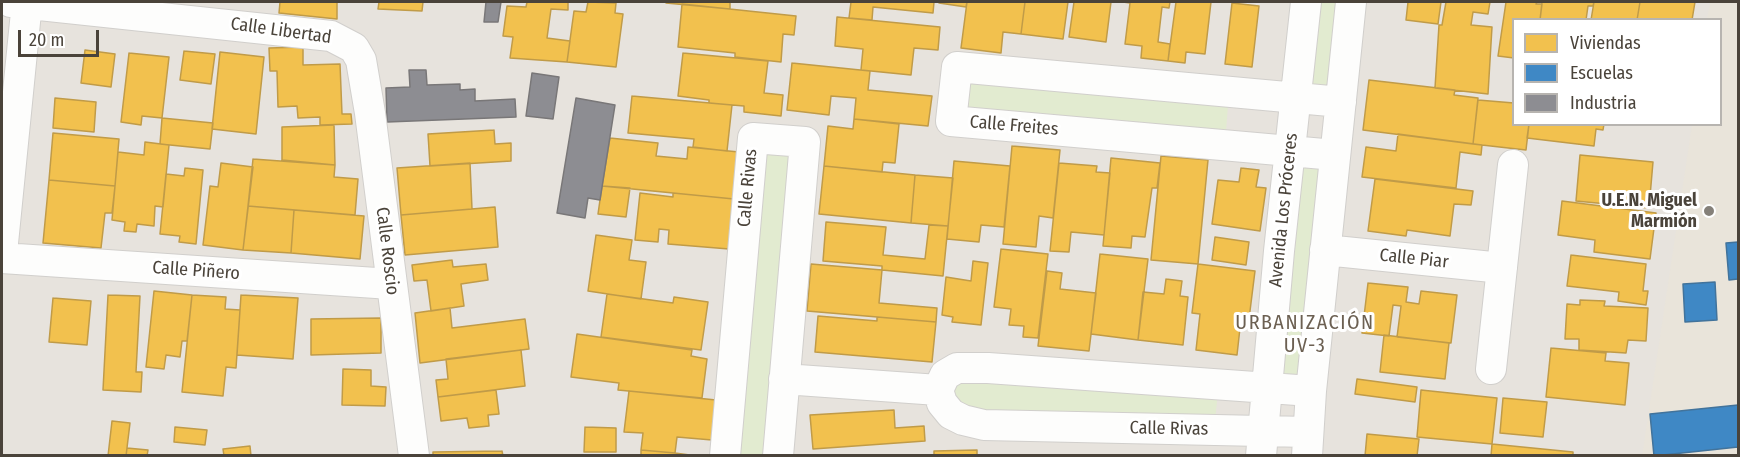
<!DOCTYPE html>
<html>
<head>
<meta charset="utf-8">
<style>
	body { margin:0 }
	#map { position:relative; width:1740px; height:457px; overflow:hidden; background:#f3f1ee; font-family:"Fira Sans Condensed",sans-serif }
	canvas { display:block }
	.frame { position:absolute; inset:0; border:3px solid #4a433a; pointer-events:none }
	.legend { position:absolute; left:1512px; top:18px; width:210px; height:108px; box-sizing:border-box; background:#fff; border:2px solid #b7b4b0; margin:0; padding:8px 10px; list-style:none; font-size:18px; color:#4a433a }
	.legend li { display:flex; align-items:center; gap:12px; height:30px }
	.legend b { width:30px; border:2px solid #b7b4b0 }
	.scale { position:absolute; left:18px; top:30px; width:81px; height:27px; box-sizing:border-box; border:3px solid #4a433a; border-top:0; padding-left:8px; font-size:18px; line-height:21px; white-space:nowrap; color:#4a433a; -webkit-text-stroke:4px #fff; paint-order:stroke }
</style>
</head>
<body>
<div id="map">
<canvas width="1740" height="457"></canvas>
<div class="frame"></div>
<ul class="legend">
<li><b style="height:16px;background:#f2c14e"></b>Viviendas</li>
<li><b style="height:16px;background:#3f88c5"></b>Escuelas</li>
<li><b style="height:16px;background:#8d8d92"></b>Industria</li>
</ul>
<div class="scale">20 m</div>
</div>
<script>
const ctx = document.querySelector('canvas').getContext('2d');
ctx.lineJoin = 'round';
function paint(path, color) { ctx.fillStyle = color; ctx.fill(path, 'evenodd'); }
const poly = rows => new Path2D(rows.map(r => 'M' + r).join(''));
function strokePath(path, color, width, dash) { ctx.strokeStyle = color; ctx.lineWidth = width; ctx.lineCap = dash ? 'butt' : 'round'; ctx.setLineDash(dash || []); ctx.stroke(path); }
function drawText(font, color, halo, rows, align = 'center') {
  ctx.font = font + ' "Fira Sans Condensed",sans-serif'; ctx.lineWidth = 6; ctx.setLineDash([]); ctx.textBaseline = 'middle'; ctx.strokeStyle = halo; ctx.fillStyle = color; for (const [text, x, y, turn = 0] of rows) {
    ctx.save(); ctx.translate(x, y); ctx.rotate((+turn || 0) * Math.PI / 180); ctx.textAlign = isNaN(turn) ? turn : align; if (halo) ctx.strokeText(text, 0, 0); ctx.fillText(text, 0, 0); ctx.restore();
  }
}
const residential = poly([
	[2,2,1738,2,1738,455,2,455],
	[1514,20,1720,20,1720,124,1514,124]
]);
const education = poly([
	[1710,2,1738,2,1738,455,1642,456,1692,125,1720,124,1720,20,1707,19]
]);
const green = poly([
	[1306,2,1351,2,1341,102,1295,98],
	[957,67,1229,92,1225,145,951,121],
	[753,138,805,142,778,455,725,456],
	[1290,151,1335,155,1311,391,1266,387],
	[945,375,1219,383,1214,430,963,420]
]);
const homes = poly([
	[280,2,337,2,337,19,279,13,280,2],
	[379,2,423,2,422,11,378,9,379,2],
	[527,2,568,2,568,10,551,9,547,38,570,41,567,62,510,58,513,37,503,36,507,6,526,7,527,2],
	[588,2,616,3,615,13,623,14,616,67,567,62,574,11,586,12,588,2],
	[666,2,730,2,730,9,666,3,666,2],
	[851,2,934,2,933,13,873,7,872,20,849,18,851,2],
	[940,2,967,2,966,7,939,3,940,2],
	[967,2,1025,2,1021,34,1003,32,1001,53,961,48,967,2],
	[1025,2,1068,2,1063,39,1021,34,1025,2],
	[1074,2,1111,2,1106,42,1069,37,1074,2],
	[1123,2,1170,2,1169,8,1162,7,1158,42,1170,44,1168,61,1141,58,1142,46,1125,44,1130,3,1123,2],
	[1176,2,1211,2,1205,54,1186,52,1185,63,1168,61,1176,2],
	[1408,2,1441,2,1438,24,1406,20,1408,2],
	[1446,2,1490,2,1488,14,1473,12,1471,25,1492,27,1488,94,1435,88,1439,25,1442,25,1446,2],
	[1506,2,1537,2,1536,4,1542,4,1540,20,1514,20,1514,58,1498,56,1506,2],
	[1542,2,1594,2,1593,6,1588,6,1586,20,1540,20,1542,2],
	[1594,2,1640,2,1637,20,1591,20,1594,2],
	[1640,2,1695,2,1692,20,1637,20,1640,2],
	[1232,3,1259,6,1252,67,1225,64,1232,3],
	[682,4,796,16,794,35,783,34,781,62,735,57,735,53,678,47,682,4],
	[837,17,940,27,938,50,914,48,911,75,861,70,863,49,835,46,837,17],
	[303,47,303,65,340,64,342,114,351,114,352,124,320,125,320,117,298,118,297,106,278,107,277,71,270,71,269,48,303,47],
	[85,50,115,54,111,87,81,83,85,50],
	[184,51,215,54,211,84,180,80,184,51],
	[220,52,264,57,256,134,212,129,220,52],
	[129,53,169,57,162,118,142,116,141,125,121,122,129,53],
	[683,53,768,61,764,93,783,95,781,116,744,112,744,106,709,103,709,100,678,96,683,53],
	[792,63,870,71,868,90,932,96,928,126,854,119,856,98,831,96,829,115,787,110,792,63],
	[1369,80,1455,90,1454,95,1478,98,1473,144,1363,130,1369,80],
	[632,96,732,105,727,151,693,147,694,139,628,133,632,96],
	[55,98,96,102,94,132,53,128,55,98],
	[1478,100,1514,103,1514,124,1529,124,1526,150,1473,144,1478,100],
	[162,118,213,123,210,149,160,144,162,118],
	[854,119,899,124,895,163,883,162,882,172,824,166,828,126,853,129,854,119],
	[1529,124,1604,124,1603,130,1596,129,1594,146,1527,138,1529,124],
	[334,125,335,165,282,160,282,127,334,125],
	[494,130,495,144,511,143,511,161,430,166,428,134,494,130],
	[53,133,119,139,115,186,49,180,53,133],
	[1398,134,1482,145,1481,155,1460,152,1456,188,1362,177,1366,147,1396,151,1398,134],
	[610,138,658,143,656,156,687,159,688,147,739,152,734,199,602,186,610,138],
	[145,142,169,145,163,207,155,206,154,226,137,224,136,232,124,231,125,222,112,220,118,152,144,155,145,142],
	[1012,146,1060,150,1053,218,1039,216,1036,247,1003,244,1012,146],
	[1580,155,1653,162,1649,208,1576,201,1580,155],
	[1161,156,1208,160,1198,264,1151,260,1161,156],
	[1111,158,1160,163,1157,188,1152,188,1145,237,1132,236,1131,248,1103,246,1111,158],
	[253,159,335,165,334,177,358,179,355,215,248,206,253,159],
	[954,161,1010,166,1004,227,981,225,979,242,947,239,954,161],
	[221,163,253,167,243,250,203,245,210,186,218,187,221,163],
	[470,163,472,209,401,215,397,168,470,163],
	[1059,163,1097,166,1096,172,1110,173,1104,235,1071,232,1069,252,1050,251,1059,163],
	[824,166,915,175,911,223,819,214,824,166],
	[185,168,203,170,196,244,179,242,180,236,160,234,166,174,184,176,185,168],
	[1241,168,1259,170,1256,187,1266,188,1260,231,1212,224,1218,180,1239,182,1241,168],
	[915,175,953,178,948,226,911,223,915,175],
	[1375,179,1473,191,1471,205,1454,204,1450,236,1407,230,1406,236,1368,231,1375,179],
	[49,180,115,186,112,213,105,213,101,248,43,243,49,180],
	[602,186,630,188,626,217,598,214,602,186],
	[640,193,673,197,673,193,734,199,729,249,668,244,669,230,659,229,658,242,635,240,640,193],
	[1562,201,1656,213,1650,259,1594,252,1595,240,1558,235,1562,201],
	[248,206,294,210,291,253,243,250,248,206],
	[495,207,498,247,405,255,401,215,495,207],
	[294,210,364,216,360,259,291,253,294,210],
	[826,222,886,227,883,255,925,259,929,225,948,226,943,276,882,270,882,266,823,261,826,222],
	[596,235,632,240,629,260,646,262,641,299,588,291,596,235],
	[1215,237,1249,242,1246,265,1212,260,1215,237],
	[1001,249,1048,254,1038,338,1023,337,1024,326,1009,325,1011,309,994,307,1001,249],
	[1100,254,1148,259,1138,340,1091,334,1100,254],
	[1571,255,1646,264,1643,291,1648,291,1646,305,1618,301,1619,292,1567,286,1571,255],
	[452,260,453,267,486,264,488,280,461,284,464,306,431,311,427,280,414,281,412,265,452,260],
	[973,261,988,263,981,325,952,322,953,317,942,315,946,277,971,281,973,261],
	[811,264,882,270,879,303,937,308,936,322,807,311,811,264],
	[1198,264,1255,271,1249,319,1241,319,1237,355,1196,350,1200,314,1192,313,1198,264],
	[1047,271,1062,273,1060,289,1096,293,1089,351,1038,346,1047,271],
	[1166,279,1182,281,1180,296,1188,297,1183,345,1138,340,1143,292,1164,294,1166,279],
	[1368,283,1408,287,1406,302,1419,304,1421,291,1457,295,1451,343,1397,337,1401,306,1393,305,1389,336,1362,333,1368,283],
	[154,291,192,295,187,341,182,341,180,357,166,355,164,369,146,367,154,291],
	[607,294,673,303,674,297,708,302,701,350,601,337,607,294],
	[108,295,140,296,136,372,142,372,141,392,103,390,108,295],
	[192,295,226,297,225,309,240,310,236,368,226,367,223,396,182,392,192,295],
	[241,295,298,298,293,359,237,355,241,295],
	[53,298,91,301,87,345,49,342,53,298],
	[1580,300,1605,301,1604,306,1648,308,1646,341,1628,340,1626,353,1579,350,1579,339,1565,339,1567,304,1580,305,1580,300],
	[450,308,452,328,525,319,529,349,420,363,415,313,450,308],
	[818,316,877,321,877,317,936,322,932,362,815,352,818,316],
	[381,318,381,353,311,355,311,319,381,318],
	[577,334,692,350,691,356,707,359,702,398,618,390,619,383,571,377,577,334],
	[1384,335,1449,343,1445,379,1380,372,1384,335],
	[1551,348,1606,353,1605,361,1629,363,1625,405,1546,397,1551,348],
	[521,350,525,386,438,397,436,380,448,379,446,359,521,350],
	[343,369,371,370,371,386,386,387,385,406,342,405,343,369],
	[1357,379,1417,387,1415,402,1355,394,1357,379],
	[496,390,499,414,488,415,489,426,469,428,467,418,441,421,438,397,496,390],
	[1421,390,1497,398,1492,444,1417,437,1421,390],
	[629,391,716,400,712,440,677,437,675,453,641,450,643,433,624,432,629,391],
	[1503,398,1547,402,1543,437,1500,433,1503,398],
	[894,410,895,428,924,426,925,441,813,449,810,415,894,410],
	[112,421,130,423,126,456,108,456,112,421],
	[175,427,207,430,205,445,174,442,175,427],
	[585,427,616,428,616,452,584,452,585,427],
	[1367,434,1419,439,1417,456,1365,456,1367,434],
	[1492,444,1573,452,1573,456,1491,456,1492,444],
	[250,446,251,456,224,456,223,449,250,446],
	[127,448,148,450,147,456,126,456,127,448],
	[641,450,675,453,697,456,641,456,641,450],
	[977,450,977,456,934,456,934,451,977,450],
	[502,451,503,456,433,456,433,452,502,451]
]);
const schools = poly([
	[1738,242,1738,279,1729,280,1726,243,1738,242],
	[1715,282,1717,320,1685,322,1683,284,1715,282],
	[1738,405,1738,451,1738,447,1654,456,1650,414,1738,405]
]);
const industry = poly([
	[486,2,501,2,498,22,484,22,486,2],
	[409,70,426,70,427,85,460,84,460,90,475,89,475,101,515,99,516,117,387,122,386,88,410,87,409,70],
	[532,73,559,77,553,119,526,116,532,73],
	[576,98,615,105,600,200,588,198,585,218,557,213,576,98]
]);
const minor = poly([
	[11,2,331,36,354,48,361,60,370,113,414,456],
	[1335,155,951,121,957,67,1341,102],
	[1325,250,1502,268],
	[2,253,27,2],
	[2,258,391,284],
	[1491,369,1513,165],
	[784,379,938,390],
	[1308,432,984,425,963,420,951,414,942,403,938,390,945,375,957,368,988,368,1311,391],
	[725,456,753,138,805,142,778,456],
	[1261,456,1279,251,1306,2],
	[1307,456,1311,391,1351,2]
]);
const markers = [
	[1709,211,6,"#858079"]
];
const streetNames = [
	["Calle Libertad",281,31,8],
	["Calle Freites",1014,126,5],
	["Calle Rivas",748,188,-85],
	["Avenida Los Próceres",1284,210,-84],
	["Calle Roscio",387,251,83],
	["Calle Piar",1414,259,6],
	["Calle Piñero",196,271,4],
	["Calle Rivas",1169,429,1]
];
const poiNames = [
	["U.E.N. Miguel",1697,201],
	["Marmión",1697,222]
];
const neighbourhoodNames = [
	["URBANIZACIÓN",1305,323],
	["UV-3",1305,346]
];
paint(residential, '#e7e3dd');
paint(education, '#e9e4da');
paint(green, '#e2ebd0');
paint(homes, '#f2c14e');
strokePath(homes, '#c09b48', 1.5);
paint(schools, '#3f88c5');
strokePath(schools, '#42739b', 1.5);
paint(industry, '#8d8d92');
strokePath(industry, '#797778', 1.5);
strokePath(minor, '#d1cfcc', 32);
strokePath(minor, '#fdfdfc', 30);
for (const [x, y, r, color] of markers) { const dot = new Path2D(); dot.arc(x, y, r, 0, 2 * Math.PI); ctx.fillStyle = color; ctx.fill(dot); strokePath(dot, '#fff', 2); }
drawText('18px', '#4a433a', '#fff', streetNames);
drawText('bold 18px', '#4a433a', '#fff', poiNames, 'right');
ctx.letterSpacing = '1.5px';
drawText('20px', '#6c6052', '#fff', neighbourhoodNames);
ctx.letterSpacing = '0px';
</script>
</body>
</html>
